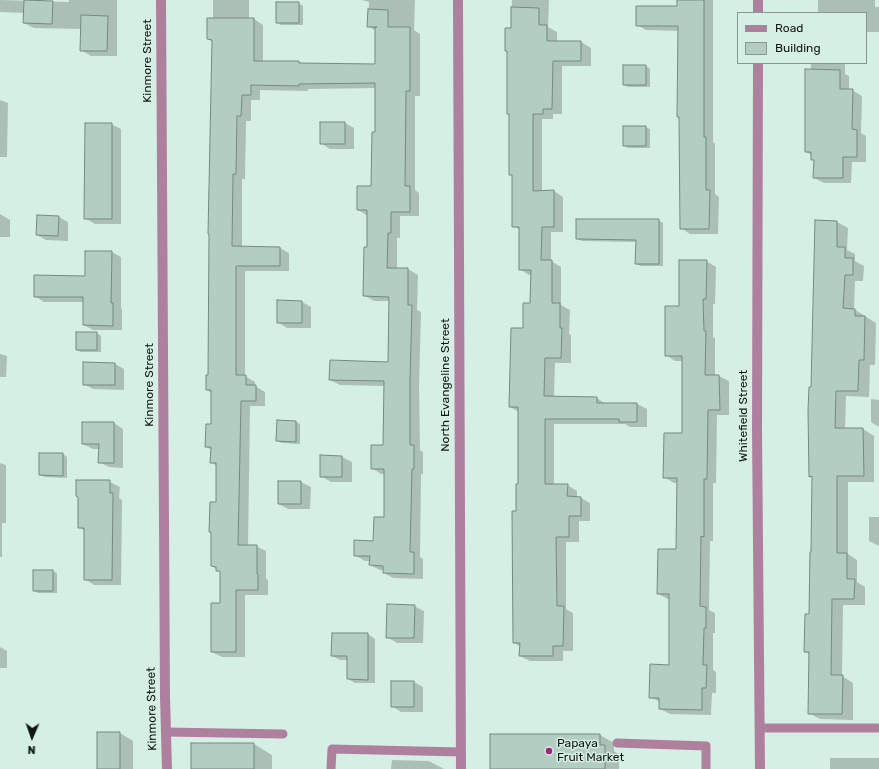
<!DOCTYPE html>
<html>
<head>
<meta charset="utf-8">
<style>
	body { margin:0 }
	#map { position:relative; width:879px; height:769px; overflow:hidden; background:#d6efe4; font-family:Rubik,sans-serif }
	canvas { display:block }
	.legend { position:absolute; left:737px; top:12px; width:130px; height:52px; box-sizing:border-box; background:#d6efe4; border:1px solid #869991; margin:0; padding:5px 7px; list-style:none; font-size:12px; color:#0f1714 }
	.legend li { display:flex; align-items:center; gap:8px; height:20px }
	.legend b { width:20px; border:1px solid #869991 }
	.north { position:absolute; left:12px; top:717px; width:40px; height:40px; -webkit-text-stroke:3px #d6efe4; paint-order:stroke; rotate:182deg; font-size:11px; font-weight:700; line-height:16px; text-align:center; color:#0f1714 }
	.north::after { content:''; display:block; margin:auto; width:14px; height:18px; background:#0f1714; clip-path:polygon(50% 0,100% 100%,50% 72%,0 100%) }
</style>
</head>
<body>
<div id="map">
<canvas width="879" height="769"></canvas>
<ul class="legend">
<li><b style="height:5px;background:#af809e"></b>Road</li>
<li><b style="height:11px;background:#b4cdc2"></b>Building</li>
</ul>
<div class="north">N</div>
</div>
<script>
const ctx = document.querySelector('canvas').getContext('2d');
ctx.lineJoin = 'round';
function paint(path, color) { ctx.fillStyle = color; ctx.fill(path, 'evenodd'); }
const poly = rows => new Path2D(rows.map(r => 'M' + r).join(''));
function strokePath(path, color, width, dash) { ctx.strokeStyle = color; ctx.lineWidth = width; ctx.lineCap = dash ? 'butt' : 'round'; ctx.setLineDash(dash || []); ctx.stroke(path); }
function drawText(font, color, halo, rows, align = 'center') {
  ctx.font = font + ' Rubik,sans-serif'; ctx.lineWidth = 3; ctx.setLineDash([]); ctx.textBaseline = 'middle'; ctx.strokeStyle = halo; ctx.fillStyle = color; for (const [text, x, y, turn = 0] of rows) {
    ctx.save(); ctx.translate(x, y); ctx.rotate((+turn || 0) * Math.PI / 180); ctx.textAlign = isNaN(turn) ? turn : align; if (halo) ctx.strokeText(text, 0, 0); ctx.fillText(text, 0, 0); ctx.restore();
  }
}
const shadow = poly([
	[0,0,69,2,69,0,117,0,117,56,91,56,81,50,82,29,34,28,24,23,24,13,0,12],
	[213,0,249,0,249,19,254,19,263,25,263,62,299,62,302,64,376,65,376,31,368,26,369,2,362,0,415,0,414,30,420,34,420,96,415,96,415,190,419,193,419,216,400,216,400,238,397,238,397,269,408,269,418,275,417,310,421,312,419,386,420,450,423,452,423,474,421,474,420,557,423,559,423,579,393,578,384,573,384,570,380,570,370,565,371,561,365,561,355,555,374,542,385,518,385,474,381,474,372,468,384,446,385,386,340,385,330,380,389,363,390,301,374,301,364,295,368,248,368,216,358,210,372,187,376,133,376,88,308,89,308,91,260,90,260,100,251,100,251,121,246,121,245,179,242,179,242,247,280,248,289,253,289,271,245,271,245,376,255,382,255,386,265,392,265,406,250,406,248,546,256,546,266,551,266,579,268,580,268,595,245,595,245,657,222,657,212,652,221,604,221,572,212,566,217,503,217,466,211,462,212,450,206,447,212,425,212,393,207,390,209,376,213,42,208,39,213,19],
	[512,0,549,0,548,27,557,32,557,42,581,42,591,48,591,66,562,66,562,114,553,114,553,119,542,119,542,192,554,191,563,197,563,232,551,232,551,261,561,267,561,305,570,310,569,334,571,335,571,363,555,363,554,397,597,398,606,404,637,404,647,409,647,427,630,427,625,424,554,424,554,485,567,485,577,491,577,497,581,498,590,503,590,521,579,521,579,542,566,542,566,609,573,613,573,651,563,651,563,661,530,661,520,656,521,647,514,643,517,512,519,485,519,412,510,407,524,329,531,304,532,275,529,275,520,269,520,230,513,226,513,176,510,174,510,115,508,113],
	[678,0,713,0,713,142,715,144,715,194,719,197,718,234,690,234,681,228,680,118,678,116,678,31,646,30,637,25,678,7],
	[818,0,875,0,875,7,879,7,879,32,866,32,866,13,818,13],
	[298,3,303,6,303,25,281,25,277,22],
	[811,63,845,63,845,74,849,76,849,90,852,90,862,96,861,133,866,136,866,162,852,162,851,183,824,183,814,178,815,161,812,159,812,155,806,152],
	[646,66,650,69,650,87,628,87,624,85],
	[0,100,8,103,7,157,0,157],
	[345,123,354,128,354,149,330,149,321,143],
	[111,124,121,129,121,224,95,224,85,218],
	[645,127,650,129,650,148,628,148,624,145],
	[0,214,10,220,10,237,0,237],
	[38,216,59,217,68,222,68,241,46,240,37,235],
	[658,220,663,223,663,266,641,266,636,264,637,242,582,241,577,239],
	[816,221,837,222,848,228,847,250,855,254,855,261,864,266,863,281,855,281,854,309,876,323,875,365,870,365,869,397,846,396,845,429,863,429,874,436,874,482,848,482,848,554,857,560,857,582,865,587,865,605,843,605,842,676,853,683,853,720,820,719,809,713,810,654,805,652,810,615,812,553,813,478,810,476],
	[112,252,121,257,121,308,122,310,122,330,93,330,84,325,84,302,44,302,35,296,86,277],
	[706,261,716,267,715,304,713,304,713,337,715,338,715,376,719,376,729,381,729,415,717,415,716,483,713,483,713,541,710,541,709,610,715,613,715,633,713,633,713,670,716,672,716,693,712,693,711,715,670,714,660,709,660,702,650,697,670,666,670,599,668,599,658,594,677,550,678,483,674,483,664,477,683,434,683,361,675,361,666,355,680,307],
	[278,301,302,302,311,307,311,328,287,328,278,322],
	[77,333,97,333,101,336,101,352,81,352,77,350],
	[0,354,7,356,6,377,0,377],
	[115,364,124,369,124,390,93,389,84,384],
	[871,399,879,400,879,427,871,422],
	[296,422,300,424,300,444,282,443,277,441],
	[114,423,123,429,123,468,109,467,99,462,100,449,93,449,83,444],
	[63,454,67,457,67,478,45,477,40,475],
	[321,456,342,457,352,462,352,482,331,482,321,476],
	[0,463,6,465,6,523,2,523,2,557,0,557],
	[77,481,110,482,120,487,119,498,122,500,121,585,94,585,85,579,85,531,79,527,79,497],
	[279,482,301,482,311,487,310,509,288,509,279,504],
	[869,517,879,517,879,546,869,541],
	[53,571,57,573,57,593,38,593,34,590],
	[414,606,424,611,423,643,397,643,387,637],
	[368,634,375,639,375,683,355,683,348,679,348,660,340,660,332,656],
	[0,647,7,651,7,668,0,668],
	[414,682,423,687,423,712,401,712,392,706],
	[98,733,120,733,133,741,133,769,98,769],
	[600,735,614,743,614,751,619,754,619,769,491,769],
	[254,744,272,755,272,769,192,769],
	[830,758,879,758,879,769,830,769],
	[392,760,429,761,444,769,391,769]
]);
const building = poly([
	[24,0,53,1,52,24,23,23,24,0],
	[677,0,704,0,704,137,706,137,706,190,710,190,709,229,680,229,679,117,677,117,678,26,636,26,636,6,677,6,677,0],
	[276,2,299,2,299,23,276,23,276,2],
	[511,7,539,8,539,25,547,25,547,41,581,41,581,61,553,61,552,109,543,109,543,114,533,114,533,191,554,190,554,227,542,227,541,260,552,260,552,303,560,303,560,328,562,328,561,358,545,358,544,396,597,397,597,403,637,403,637,422,619,422,619,419,545,419,545,484,568,484,567,496,581,497,581,516,569,516,569,537,556,537,557,606,564,606,563,646,553,646,553,656,519,656,520,643,513,643,512,511,516,511,516,484,518,484,518,407,509,407,511,328,523,328,523,303,530,303,531,270,519,270,519,227,512,227,512,175,509,175,509,114,507,114,507,51,505,51,505,28,511,28,511,7],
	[368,9,388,10,388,27,410,27,410,91,406,91,405,186,410,186,410,212,391,212,391,233,388,233,387,268,408,268,408,305,412,305,410,380,410,445,414,445,414,469,412,469,410,552,414,552,414,574,383,573,383,566,369,565,370,556,354,556,354,540,373,541,374,517,384,517,384,469,371,469,371,445,383,445,384,381,329,380,330,360,388,362,389,297,363,296,364,247,367,247,367,210,357,210,357,186,371,186,372,132,375,132,375,83,299,84,299,86,251,85,251,95,242,95,241,116,237,116,236,174,233,174,232,246,280,247,280,266,236,266,236,375,246,375,246,385,256,385,256,401,241,401,238,545,257,545,257,574,258,574,258,590,236,590,236,652,211,652,211,603,220,603,220,571,216,571,216,567,211,566,211,532,209,532,210,502,216,502,216,463,210,463,211,447,205,447,206,424,211,424,211,390,206,390,206,375,208,375,209,234,208,234,212,40,207,39,207,18,254,18,254,61,299,61,299,63,375,64,375,27,377,27,367,27,368,9],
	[81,15,108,16,107,51,80,51,81,15],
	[623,65,646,65,646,85,623,85,623,65],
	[805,69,840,70,840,89,853,89,852,129,857,130,857,157,843,157,843,178,813,178,814,160,811,160,811,152,805,152,805,69],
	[320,122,345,122,345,144,320,144,320,122],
	[85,123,112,123,112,219,84,219,85,123],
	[623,126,646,126,646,146,623,146,623,126],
	[37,215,59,216,58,236,36,235,37,215],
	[576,219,659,219,659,264,635,264,636,240,576,239,576,219],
	[815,220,837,221,837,247,845,247,845,258,853,258,853,275,845,275,843,308,855,309,855,316,865,316,864,360,859,360,858,391,836,391,835,428,863,428,864,476,837,476,837,553,847,553,847,579,855,579,854,599,832,599,831,675,843,675,842,714,808,714,809,652,804,652,805,614,809,614,810,552,811,552,812,476,809,477,808,410,809,387,811,387,815,220],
	[85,251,112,251,111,303,113,303,113,326,83,325,83,297,34,297,34,275,85,276,85,251],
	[679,260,707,260,706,299,703,299,704,331,706,331,705,375,719,375,720,410,708,410,707,479,704,479,704,537,701,536,700,606,706,607,706,628,704,628,703,665,707,665,706,688,702,688,702,710,659,709,659,698,649,698,650,664,669,665,669,594,657,594,658,549,676,549,677,478,663,478,664,433,682,433,682,356,665,356,665,306,679,306,679,260],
	[277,300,302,301,302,323,277,323,277,300],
	[76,332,97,332,97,350,76,350,76,332],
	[83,362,115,363,115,385,83,385,83,362],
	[277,420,296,421,296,442,276,441,277,420],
	[82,422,114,422,114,463,98,463,99,444,82,444,82,422],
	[39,453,63,453,63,476,39,475,39,453],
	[320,455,342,456,342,477,320,477,320,455],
	[76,480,110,480,110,493,113,493,112,580,84,580,84,528,78,528,78,497,76,496,76,480],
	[278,481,301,481,301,504,278,504,278,481],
	[33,570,53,570,53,591,33,591,33,570],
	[387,604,415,605,414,638,386,638,387,604],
	[332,633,368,633,368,680,347,679,347,656,331,656,332,633],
	[391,681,414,681,414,707,391,707,391,681],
	[97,732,120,732,120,769,97,769,97,732],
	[490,734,600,734,600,745,605,745,605,769,490,769,490,734],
	[191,743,254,743,254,769,191,769,191,743]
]);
const service = poly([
	[760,728,879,728],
	[166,732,283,734],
	[617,743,706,746,706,769],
	[331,769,332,749,461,752]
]);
const minor = poly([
	[161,0,165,697,167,769],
	[458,0,461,769],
	[758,13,758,0],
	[758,63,757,430,760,769]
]);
const markers = [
	[549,751,4,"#9c257e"]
];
const streetNames = [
	["Kinmore Street",148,61,-90],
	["Kinmore Street",150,385,-90],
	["North Evangeline Street",446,385,-90],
	["Whitefield Street",744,416,-90],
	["Kinmore Street",152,709,-91]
];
const poiNames = [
	["Papaya",557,744],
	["Fruit Market",557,758]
];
paint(shadow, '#0003');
paint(building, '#b4cdc2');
strokePath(building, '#738a80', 1);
strokePath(service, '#af809e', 9);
strokePath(minor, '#af809e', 10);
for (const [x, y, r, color] of markers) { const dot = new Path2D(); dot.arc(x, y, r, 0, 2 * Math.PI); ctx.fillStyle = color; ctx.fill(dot); strokePath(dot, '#d6efe4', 1.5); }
drawText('12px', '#0f1714', '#d6efe4', streetNames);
drawText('12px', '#0f1714', '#d6efe4', poiNames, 'left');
</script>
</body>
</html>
